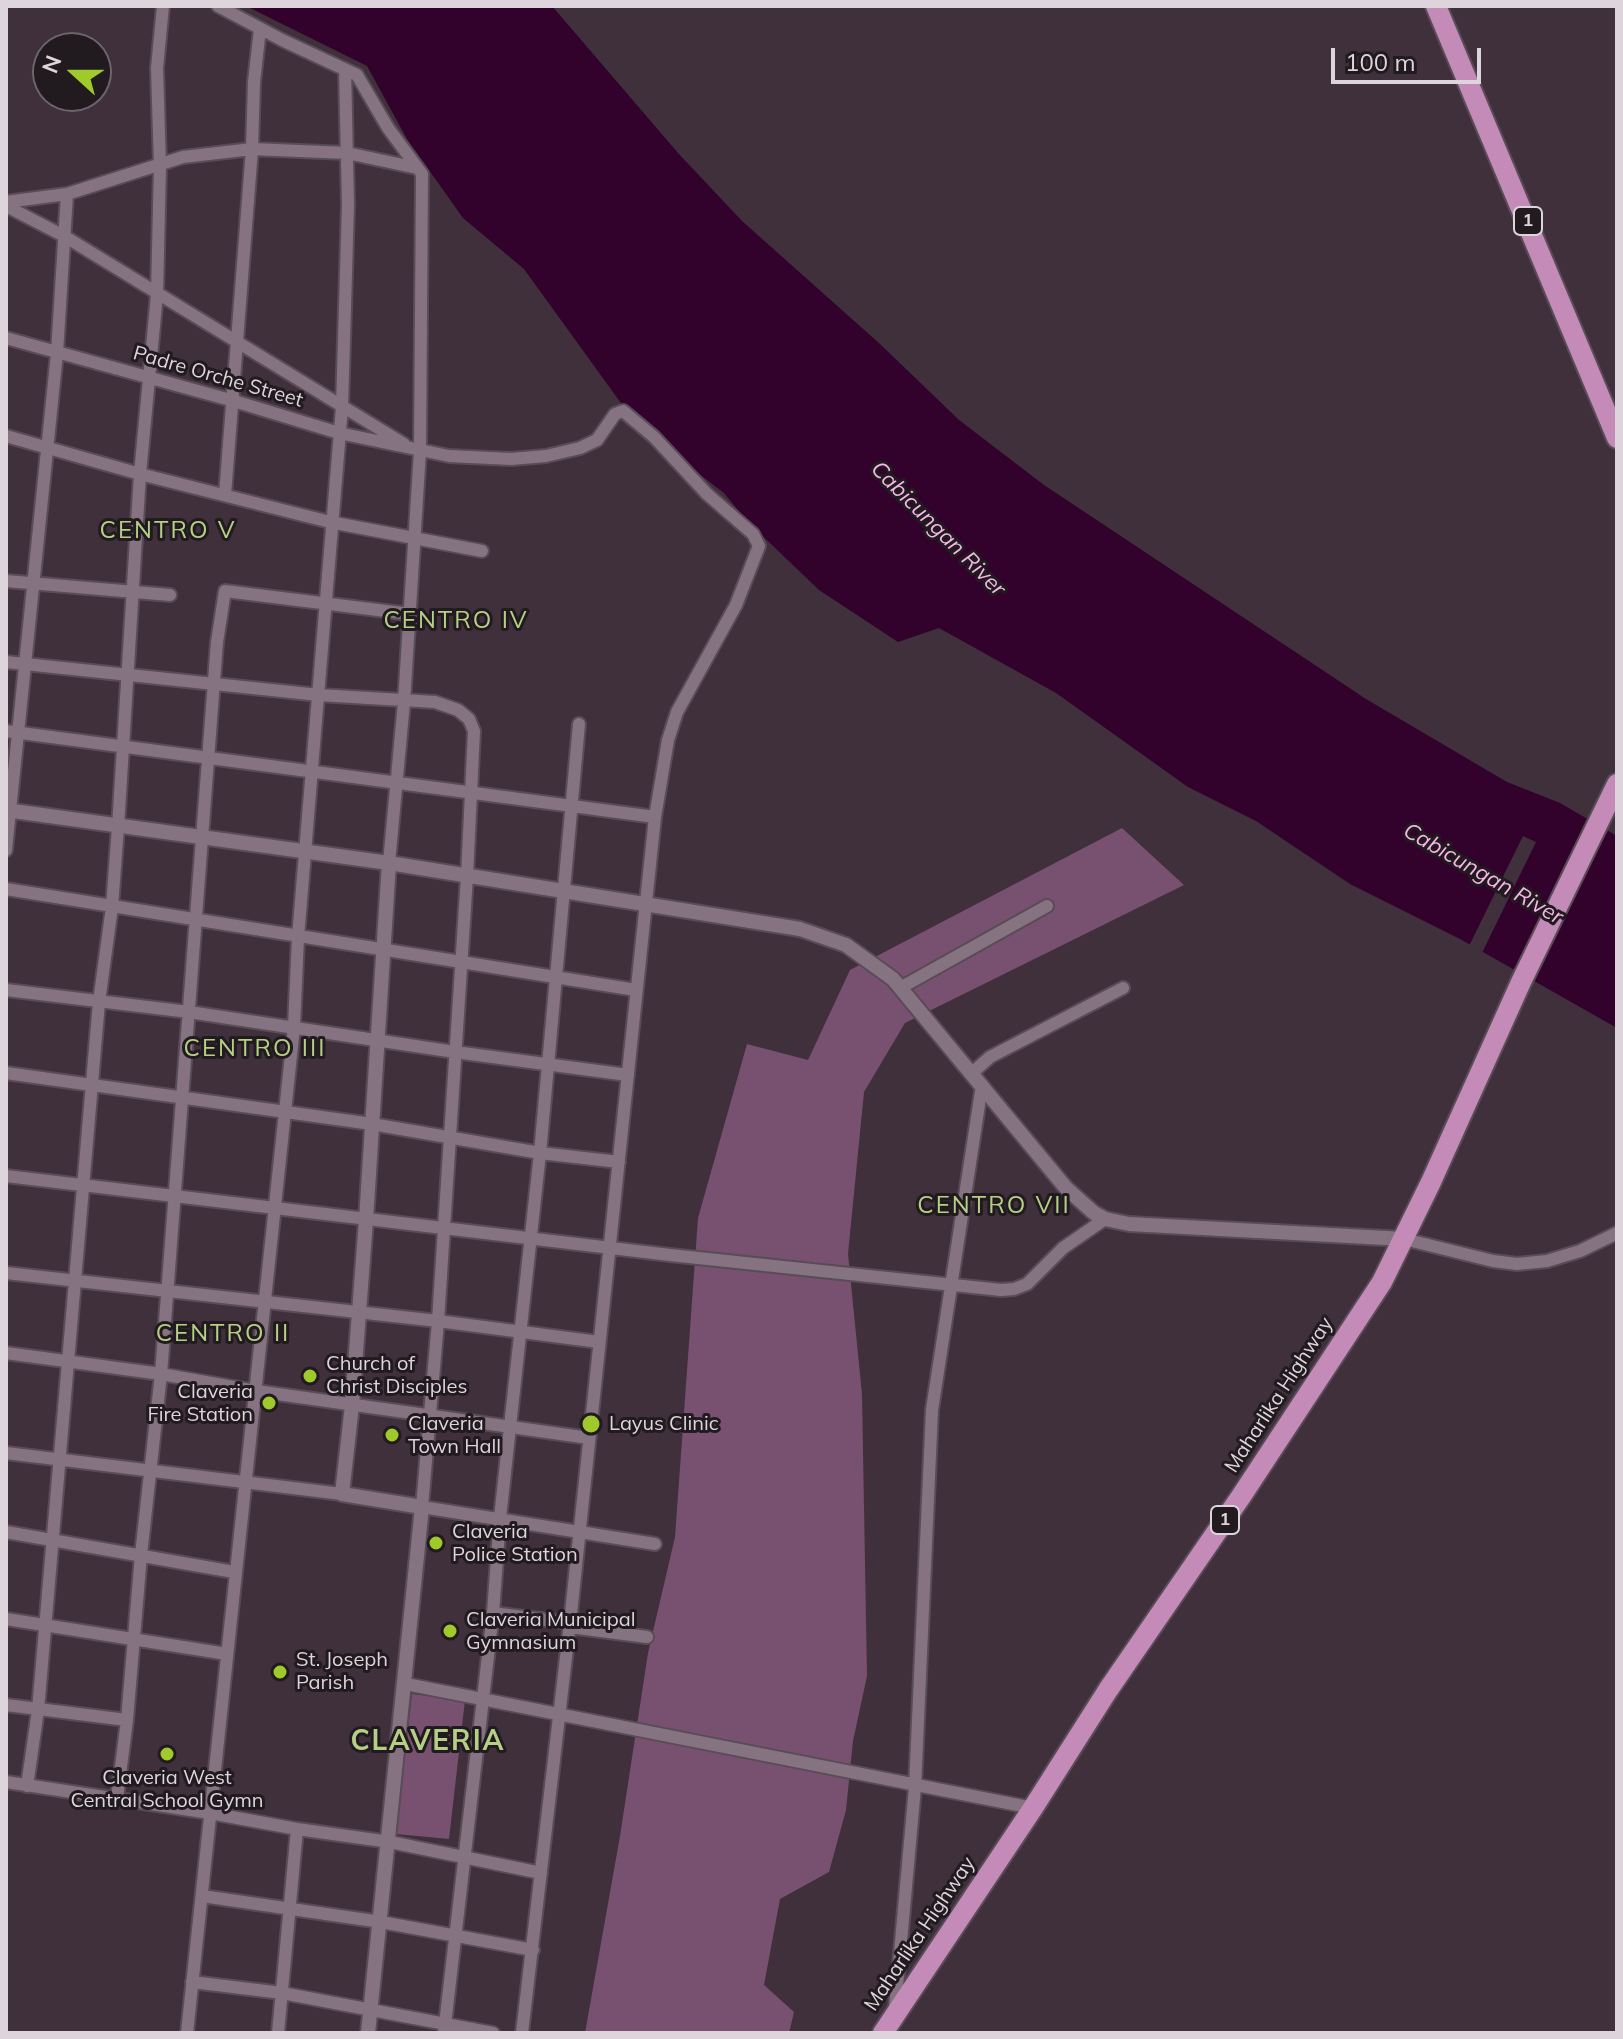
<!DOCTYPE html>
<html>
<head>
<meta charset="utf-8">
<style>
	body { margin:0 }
	#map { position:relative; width:1623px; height:2039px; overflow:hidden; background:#3f303b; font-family:Mulish,sans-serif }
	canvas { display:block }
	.frame { position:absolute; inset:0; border:8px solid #ded4dc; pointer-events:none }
	.north { position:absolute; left:32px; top:32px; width:80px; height:80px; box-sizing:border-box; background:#211a1f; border:2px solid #6d646b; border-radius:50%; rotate:291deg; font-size:22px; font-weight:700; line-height:32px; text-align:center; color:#ded4dc }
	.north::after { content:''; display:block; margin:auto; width:28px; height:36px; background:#a0c92c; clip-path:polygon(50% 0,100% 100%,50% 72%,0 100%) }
	.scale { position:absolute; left:1331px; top:48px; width:150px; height:36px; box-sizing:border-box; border:4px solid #ded4dc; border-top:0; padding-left:10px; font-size:24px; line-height:28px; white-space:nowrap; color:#ded4dc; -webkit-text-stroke:6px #211a1f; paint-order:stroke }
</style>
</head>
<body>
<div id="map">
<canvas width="1623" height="2039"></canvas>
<div class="frame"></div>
<div class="north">N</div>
<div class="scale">100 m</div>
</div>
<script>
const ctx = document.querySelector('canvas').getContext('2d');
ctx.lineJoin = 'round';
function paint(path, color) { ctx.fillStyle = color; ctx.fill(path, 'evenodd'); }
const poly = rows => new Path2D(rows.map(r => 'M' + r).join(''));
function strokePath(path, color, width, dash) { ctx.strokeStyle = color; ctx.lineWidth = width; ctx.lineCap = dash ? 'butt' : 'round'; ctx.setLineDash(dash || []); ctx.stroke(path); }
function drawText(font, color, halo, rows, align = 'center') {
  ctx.font = font + ' Mulish,sans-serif'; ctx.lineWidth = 6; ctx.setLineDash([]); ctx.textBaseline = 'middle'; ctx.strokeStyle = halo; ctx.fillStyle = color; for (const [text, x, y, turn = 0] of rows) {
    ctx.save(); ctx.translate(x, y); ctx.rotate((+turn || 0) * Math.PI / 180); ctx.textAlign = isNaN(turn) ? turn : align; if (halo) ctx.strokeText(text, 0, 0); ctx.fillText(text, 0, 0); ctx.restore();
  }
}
const green = poly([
	[1122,828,1184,885,905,1023,864,1092,848,1254,862,1394,867,1676,853,1741,846,1810,829,1872,780,1899,764,1985,794,2012,789,2033,585,2033,620,1836,648,1653,675,1537,698,1218,747,1044,808,1060,850,970],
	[412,1694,465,1700,449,1839,396,1834]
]);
const water = poly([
	[246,6,552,6,678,153,742,221,880,344,959,420,1044,485,1366,699,1507,782,1560,803,1617,836,1617,1028,1460,939,1350,884,1256,821,1188,787,1056,693,939,628,898,642,819,590,747,521,724,493,639,428,524,269,463,218,407,139,367,66]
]);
const pier = poly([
	[1523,836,1536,842,1481,955,1468,948]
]);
const minor = poly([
	[218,6,282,40,357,75,388,128,422,174,420,451,404,702,389,863],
	[6,202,67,194,183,157,252,149,347,153,417,168],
	[6,206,64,236,404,444],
	[6,338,234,401,339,433,449,456,511,459,546,456,580,448,597,440,615,414,623,411,654,437,707,494,753,534,759,546,736,605,677,712,668,740,655,817,6,731],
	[6,436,140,474,330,522,482,551],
	[225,495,252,149,254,82,260,29],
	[6,581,170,595],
	[6,662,319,695,435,702,458,710,469,719,474,731,467,876,438,1321,422,1507,655,1544],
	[6,850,57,353,67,194],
	[6,889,636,990],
	[900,988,1047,906],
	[6,990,189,1012,455,1052,628,1075],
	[6,1073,372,1124,540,1153,619,1162],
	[972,1073,990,1057,1123,988],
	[6,1176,670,1255,1001,1290,1014,1289,1027,1284,1063,1248,1105,1219],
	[1404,1239,1493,1261,1517,1264,1547,1261,1580,1251,1617,1233],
	[6,1273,438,1321,599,1342],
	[6,1353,161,1374,256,1391,589,1438],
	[6,1453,342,1494],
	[6,1532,234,1572],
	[493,1613,570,1623],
	[6,1619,227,1654],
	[570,1627,647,1637],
	[406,1684,1033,1808],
	[6,1705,127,1720],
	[6,1782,210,1813,297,1829,390,1842,541,1873],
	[27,1786,38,1710,99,1002,112,907,118,827,140,474,157,294,160,166,157,68,163,6],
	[117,1798,127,1720,141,1555,161,1374,217,642,225,591,410,614],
	[202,1896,381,1922,533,1950],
	[192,1982,282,1993,493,2033],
	[895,2008,915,1787,932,1410,982,1085],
	[187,2033,294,1027,298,937,342,407,348,205,345,69],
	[278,2033,297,1829],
	[444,2033,493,1613,500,1518,540,1153,579,724],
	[522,2033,570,1623,655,817]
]);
const tertiary = poly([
	[6,810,389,863,800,929,846,945,893,979,1066,1188,1094,1213,1105,1219,1129,1224,1404,1239],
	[368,2033,422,1507,342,1494,352,1405,366,1220,389,863]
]);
const trunk = poly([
	[1436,6,1617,438],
	[883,2033,1033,1808,1108,1690,1242,1495,1382,1282,1431,1182,1521,982,1617,784]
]);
const markers = [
	[310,1376,8,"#a0c92c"],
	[269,1403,8,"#a0c92c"],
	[591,1424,10,"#a0c92c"],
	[392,1435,8,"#a0c92c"],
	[436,1543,8,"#a0c92c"],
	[450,1631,8,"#a0c92c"],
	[280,1672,8,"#a0c92c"],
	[167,1754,8,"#a0c92c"]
];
const shields = [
	[1528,221,28],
	[1225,1520,28]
];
const shieldNames = [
	["1",1528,221],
	["1",1225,1520]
];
const streetNames = [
	["Padre Orche Street",218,377,16],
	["Maharlika Highway",1279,1395,-57],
	["Maharlika Highway",920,1934,-56]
];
const poiNames = [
	["Church of",326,1364],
	["Christ Disciples",326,1387],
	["Claveria",253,1392,"right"],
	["Fire Station",253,1415,"right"],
	["Claveria",408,1424],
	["Town Hall",408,1447],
	["Layus Clinic",609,1424],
	["Claveria",452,1532],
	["Police Station",452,1555],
	["Claveria Municipal",466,1620],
	["Gymnasium",466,1643],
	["St. Joseph",296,1660],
	["Parish",296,1683],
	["Claveria West",167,1778,"center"],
	["Central School Gymn",167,1801,"center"]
];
const waterNames = [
	["Cabicungan River",938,529,45],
	["Cabicungan River",1483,874,30]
];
const quarterNames = [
	["CENTRO V",168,531],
	["CENTRO IV",456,621],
	["CENTRO III",255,1049],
	["CENTRO VII",994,1206],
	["CENTRO II",223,1334]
];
const districtNames = [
	["CLAVERIA",428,1742]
];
paint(green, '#785070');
paint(water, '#32012c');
paint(pier, '#3f303b');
strokePath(minor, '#594c56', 16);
strokePath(tertiary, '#594c56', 18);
strokePath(trunk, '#594c56', 24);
strokePath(minor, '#857381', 12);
strokePath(tertiary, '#857381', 14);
strokePath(trunk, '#c48bb8', 20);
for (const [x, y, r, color] of markers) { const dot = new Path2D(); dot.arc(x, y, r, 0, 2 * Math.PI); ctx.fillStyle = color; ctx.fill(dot); strokePath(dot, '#211a1f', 3); }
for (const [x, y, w] of shields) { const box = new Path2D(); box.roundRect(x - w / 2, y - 14, w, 28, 6); ctx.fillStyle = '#211a1f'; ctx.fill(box); strokePath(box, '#ded4dc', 2); }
drawText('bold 18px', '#ded4dc', null, shieldNames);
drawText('20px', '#ded4dc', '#211a1f', streetNames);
drawText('20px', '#ded4dc', '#211a1f', poiNames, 'left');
drawText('italic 22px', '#f6b5e8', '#211a1f', waterNames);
ctx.letterSpacing = '2px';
drawText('24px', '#b6cf86', '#211a1f', quarterNames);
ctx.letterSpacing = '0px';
ctx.letterSpacing = '2px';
drawText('bold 28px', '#b6cf86', '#211a1f', districtNames);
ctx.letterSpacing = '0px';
</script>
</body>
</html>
